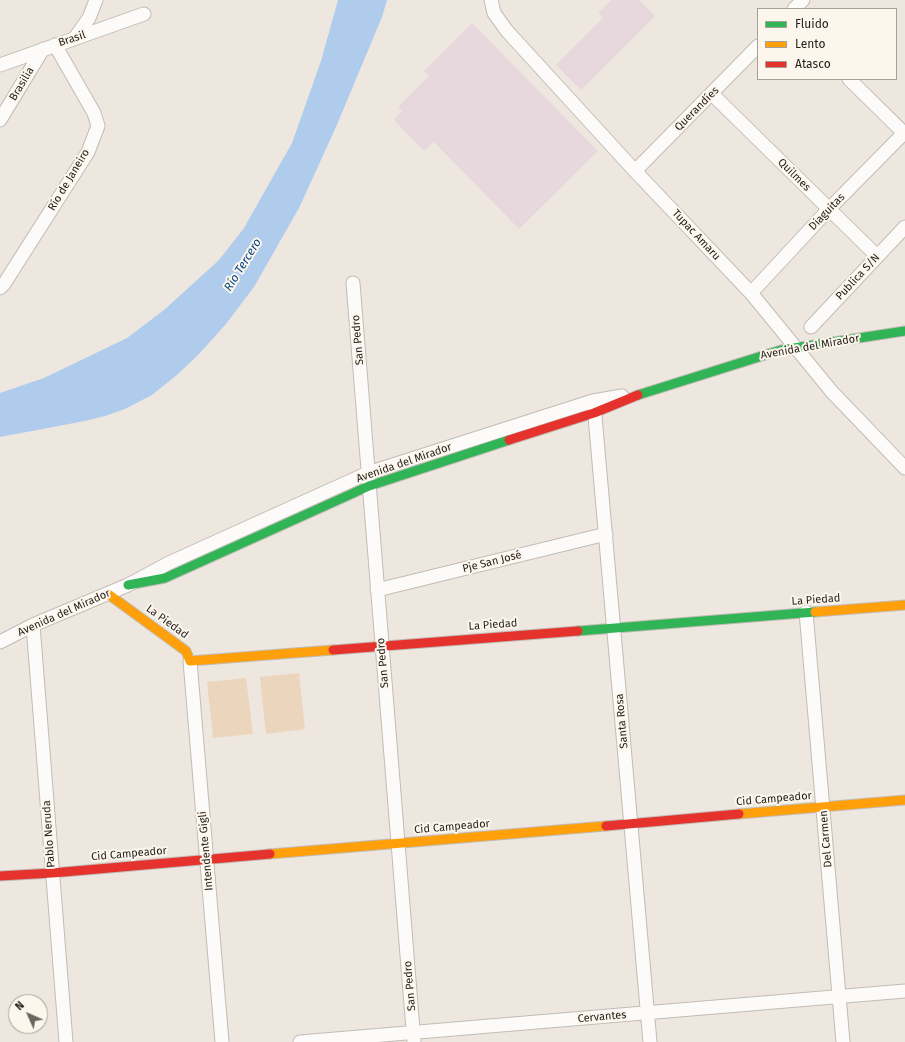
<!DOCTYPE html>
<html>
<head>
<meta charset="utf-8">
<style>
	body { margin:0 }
	#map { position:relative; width:905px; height:1042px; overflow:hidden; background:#eee7df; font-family:"Fira Sans",sans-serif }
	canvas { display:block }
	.legend { position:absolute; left:757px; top:8px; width:140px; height:72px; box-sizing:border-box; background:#fdf6ed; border:1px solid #a5a098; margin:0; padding:5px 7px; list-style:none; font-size:12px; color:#221e19 }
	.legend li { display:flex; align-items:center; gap:8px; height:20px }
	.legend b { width:20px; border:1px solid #a5a098 }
	.north { position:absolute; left:8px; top:994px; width:40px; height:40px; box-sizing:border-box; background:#fdf6ed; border:1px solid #a5a098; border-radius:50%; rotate:315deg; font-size:11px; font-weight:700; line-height:16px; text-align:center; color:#221e19 }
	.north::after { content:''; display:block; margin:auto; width:14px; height:18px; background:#69645e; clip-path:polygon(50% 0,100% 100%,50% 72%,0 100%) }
</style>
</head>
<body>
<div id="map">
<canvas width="905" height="1042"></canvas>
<ul class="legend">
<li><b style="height:5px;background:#30b455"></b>Fluido</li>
<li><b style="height:5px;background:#ff9f0a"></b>Lento</li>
<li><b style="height:5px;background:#e5322d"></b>Atasco</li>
</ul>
<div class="north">N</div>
</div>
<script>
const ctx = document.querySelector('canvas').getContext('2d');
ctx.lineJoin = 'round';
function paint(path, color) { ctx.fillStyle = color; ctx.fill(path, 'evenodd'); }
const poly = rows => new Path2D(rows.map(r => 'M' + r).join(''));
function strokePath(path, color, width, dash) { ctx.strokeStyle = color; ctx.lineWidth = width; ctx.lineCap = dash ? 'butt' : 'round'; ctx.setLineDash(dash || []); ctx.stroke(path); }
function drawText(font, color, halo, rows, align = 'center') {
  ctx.font = font + ' "Fira Sans",sans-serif'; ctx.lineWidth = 4; ctx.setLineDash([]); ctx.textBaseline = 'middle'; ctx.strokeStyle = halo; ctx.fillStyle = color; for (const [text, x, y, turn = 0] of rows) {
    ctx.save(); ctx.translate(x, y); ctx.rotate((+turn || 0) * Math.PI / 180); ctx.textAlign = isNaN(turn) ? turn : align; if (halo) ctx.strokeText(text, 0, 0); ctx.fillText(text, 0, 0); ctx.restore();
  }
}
const green = poly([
	[299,673,305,729,266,734,260,677],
	[246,678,253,734,213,738,207,682]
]);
const water = poly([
	[338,0,387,0,382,17,336,127,299,208,254,287,226,324,199,354,178,374,152,395,125,409,105,416,85,421,0,437,0,393,44,378,127,338,164,310,219,260,244,228,292,143,321,61]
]);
const building = poly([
	[612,0,639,0,655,16,581,90,556,65,603,18,598,13],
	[472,23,598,151,519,229,434,142,424,151,394,120,402,111,398,107,429,76,424,71]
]);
const street = poly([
	[491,0,494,13,507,31,635,171,751,293,832,392,905,468],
	[794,9,803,0],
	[74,39,89,18,96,0],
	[0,65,144,14],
	[849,79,905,134],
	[712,94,877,256],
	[0,120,43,49],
	[635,171,758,46],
	[353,283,414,1042],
	[0,288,4,284,88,152,98,126,94,113,55,45],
	[751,293,829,209,905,132],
	[811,327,905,227],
	[594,405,650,1042],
	[377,590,606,534],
	[806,612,843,1042],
	[33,625,66,1042],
	[0,642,33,625,128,585,169,563,368,473,593,401,622,396],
	[190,661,222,1042],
	[300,1042,905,991]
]);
const fast = poly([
	[638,395,781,350,905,331],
	[128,585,165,578,369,486,509,440],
	[578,631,815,612]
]);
const slow = poly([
	[108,594,186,651,190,661,333,650],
	[815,612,905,605],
	[739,814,905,800],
	[270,854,606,826]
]);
const jam = poly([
	[509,440,594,413,638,395],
	[333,650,578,631],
	[606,826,739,814],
	[0,876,52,873,270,854]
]);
const streetNames = [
	["Brasil",72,39,-18],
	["Brasilia",22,84,-59],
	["Querandíes",697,109,-45],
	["Quilmes",794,175,45],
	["Río de Janeiro",69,180,-59],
	["Diaguitas",827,212,-46],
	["Tupac Amaru",696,235,47],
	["Publica S/N",858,277,-47],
	["San Pedro",358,340,-95],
	["Avenida del Mirador",810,347,-10],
	["Avenida del Mirador",404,463,-19],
	["Pje San José",492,562,-14],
	["La Piedad",816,600,-4],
	["Avenida del Mirador",64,613,-24],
	["La Piedad",167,622,36],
	["La Piedad",493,625,-4],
	["San Pedro",383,663,-95],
	["Santa Rosa",622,721,-95],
	["Cid Campeador",774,799,-5],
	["Cid Campeador",452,827,-5],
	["Pablo Neruda",49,834,-94],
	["Del Carmen",826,839,-95],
	["Intendente Gigli",206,851,-95],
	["Cid Campeador",129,854,-5],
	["San Pedro",410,986,-95],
	["Cervantes",602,1017,-5]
];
const waterNames = [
	["Río Tercero",243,265,-58]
];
paint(green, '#ebd6bd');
paint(water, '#afcced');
paint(building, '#e7d8dd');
strokePath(street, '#c1bcb5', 15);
strokePath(fast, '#c1bcb5', 11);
strokePath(slow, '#c1bcb5', 11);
strokePath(jam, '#c1bcb5', 11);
strokePath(street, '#fcfbfa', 13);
strokePath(fast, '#30b455', 9);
strokePath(slow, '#ff9f0a', 9);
strokePath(jam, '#e5322d', 9);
drawText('11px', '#221e19', '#fdf6ed', streetNames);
drawText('italic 12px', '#0b4a87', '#fdf6ed', waterNames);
</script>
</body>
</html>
